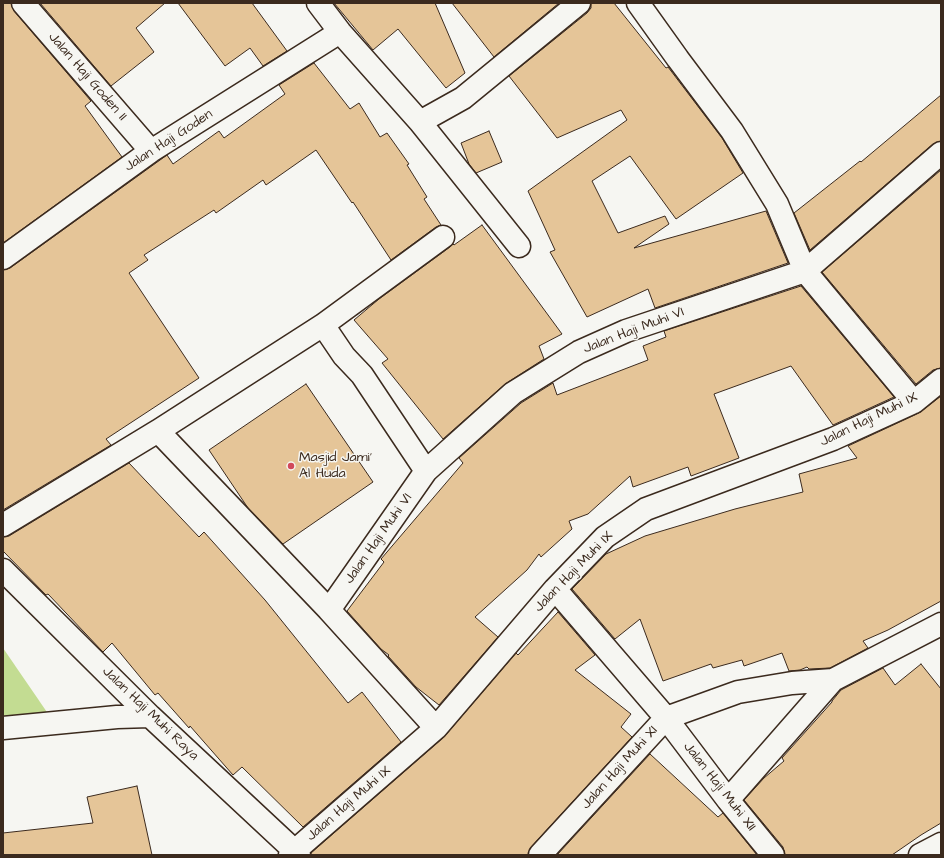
<!DOCTYPE html>
<html>
<head>
<meta charset="utf-8">
<style>
	body { margin:0 }
	#map { position:relative; width:944px; height:858px; overflow:hidden; background:#f6f6f2; font-family:"Architects Daughter",sans-serif }
	canvas { display:block }
	.frame { position:absolute; inset:0; border:4px solid #3b2a1e; pointer-events:none }
</style>
</head>
<body>
<div id="map">
<canvas width="944" height="858"></canvas>
<div class="frame"></div>
</div>
<script>
const ctx = document.querySelector('canvas').getContext('2d');
ctx.lineJoin = 'round';
function paint(path, color) { ctx.fillStyle = color; ctx.fill(path, 'evenodd'); }
const poly = rows => new Path2D(rows.map(r => 'M' + r).join(''));
function strokePath(path, color, width, dash) { ctx.strokeStyle = color; ctx.lineWidth = width; ctx.lineCap = dash ? 'butt' : 'round'; ctx.setLineDash(dash || []); ctx.stroke(path); }
function drawText(font, color, halo, rows, align = 'center') {
  ctx.font = font + ' "Architects Daughter",sans-serif'; ctx.lineWidth = 3; ctx.setLineDash([]); ctx.textBaseline = 'middle'; ctx.strokeStyle = halo; ctx.fillStyle = color; for (const [text, x, y, turn = 0] of rows) {
    ctx.save(); ctx.translate(x, y); ctx.rotate((+turn || 0) * Math.PI / 180); ctx.textAlign = isNaN(turn) ? turn : align; if (halo) ctx.strokeText(text, 0, 0); ctx.fillText(text, 0, 0); ctx.restore();
  }
}
const green = poly([
	[3,648,51,718,3,719]
]);
const building = poly([
	[3,3,11,3,14,11,91,101,85,106,122,157,3,243,3,3],
	[40,3,165,3,136,28,154,52,111,86,40,3],
	[178,3,252,3,287,51,263,66,250,48,225,66,178,3],
	[334,3,435,3,465,73,446,88,398,29,373,50,334,3],
	[452,3,559,3,494,57,452,3],
	[591,3,614,3,666,68,668,67,722,138,743,173,676,219,630,156,592,181,618,233,665,216,669,224,634,248,766,211,788,263,655,308,648,289,587,317,550,252,555,250,528,191,627,120,621,110,557,138,509,76,587,13,591,8,591,3],
	[314,63,350,109,359,103,380,137,387,133,409,164,407,165,427,197,424,199,441,225,436,227,391,260,353,202,352,203,316,150,266,185,263,180,216,213,214,210,144,255,148,260,129,273,199,378,106,439,111,445,3,510,3,270,10,268,167,155,173,164,219,131,224,138,285,94,279,85,314,63],
	[941,95,941,141,933,144,810,250,794,213,860,161,861,162,941,95],
	[489,131,502,162,476,173,469,164,461,143,489,131],
	[941,170,941,368,933,370,916,384,822,272,941,170],
	[482,225,562,334,539,346,544,359,505,384,443,439,382,363,388,359,354,320,379,299,450,247,453,244,454,245,482,225],
	[801,286,894,397,833,425,791,366,714,394,739,458,691,476,688,467,633,487,630,476,588,514,569,521,572,529,541,557,539,554,527,570,475,617,498,637,439,705,416,687,388,656,389,655,381,649,347,611,384,562,381,559,463,463,459,458,521,403,553,383,557,395,648,360,643,346,666,337,664,331,801,286],
	[306,384,373,482,283,544,248,508,209,450,306,384],
	[941,396,941,601,888,630,863,641,868,648,830,668,809,669,807,667,800,670,789,671,782,653,744,666,742,660,713,668,711,664,663,681,640,619,615,639,572,589,606,554,645,536,735,509,803,492,799,474,857,458,848,446,919,413,941,396],
	[129,463,199,537,204,532,265,600,348,703,362,692,401,742,303,827,242,767,233,775,190,726,189,728,158,693,155,695,112,643,103,652,48,594,46,595,3,551,3,537,9,536,129,463],
	[558,612,595,655,575,670,631,714,621,727,632,737,531,847,528,855,311,855,311,853,444,737,516,653,518,655,558,612],
	[921,664,941,689,941,823,921,835,892,855,785,855,783,847,744,800,764,778,784,761,782,758,832,702,832,701,841,690,883,668,895,685,921,664],
	[650,754,718,817,723,813,757,855,557,855,650,754],
	[137,786,152,855,3,855,3,833,93,823,87,797,137,786]
]);
const minor = poly([
	[23,3,151,151],
	[318,3,340,32,420,122,519,246],
	[638,3,678,59,732,131,777,204,805,271,914,402],
	[420,122,463,98,579,3],
	[3,258,151,151,340,32],
	[323,325,344,356,362,375,426,471],
	[158,431,329,610,436,728],
	[3,525,158,431,323,325,443,237],
	[3,570,150,716,299,855],
	[555,589,666,718,728,800,773,855],
	[329,610,426,471,513,393,579,352,626,331,805,271,941,153],
	[3,728,117,717,150,716],
	[728,800,833,680,941,624],
	[290,855,436,728,555,589,605,537,646,509,833,439,914,402,941,380],
	[540,855,666,718,738,692,792,683,833,680],
	[920,855,941,844]
]);
const markers = [
	[291,466,4,"#d1495b"]
];
const streetNames = [
	["Jalan Haji Goden II",87,77,49],
	["Jalan Haji Goden",169,141,-33],
	["Jalan Haji Muhi VI",634,331,-21],
	["Jalan Haji Muhi IX",869,420,-26],
	["Jalan Haji Muhi VI",379,539,-55],
	["Jalan Haji Muhi IX",574,572,-46],
	["Jalan Haji Muhi Raya",150,714,44],
	["Jalan Haji Muhi XI",620,768,-48],
	["Jalan Haji Muhi XII",719,787,52],
	["Jalan Haji Muhi IX",349,804,-41]
];
const poiNames = [
	["Masjid Jami'",299,458],
	["Al Huda",299,474]
];
paint(green, '#c3dc92');
paint(building, '#e5c598');
strokePath(building, '#3b2a1e', 1);
strokePath(minor, '#3b2a1e', 25);
strokePath(minor, '#f6f6f2', 22);
for (const [x, y, r, color] of markers) { const dot = new Path2D(); dot.arc(x, y, r, 0, 2 * Math.PI); ctx.fillStyle = color; ctx.fill(dot); strokePath(dot, '#f6f6f2', 1.5); }
drawText('14px', '#3b2a1e', '#f6f6f2', streetNames);
drawText('14px', '#3b2a1e', '#f6f6f2', poiNames, 'left');
</script>
</body>
</html>
